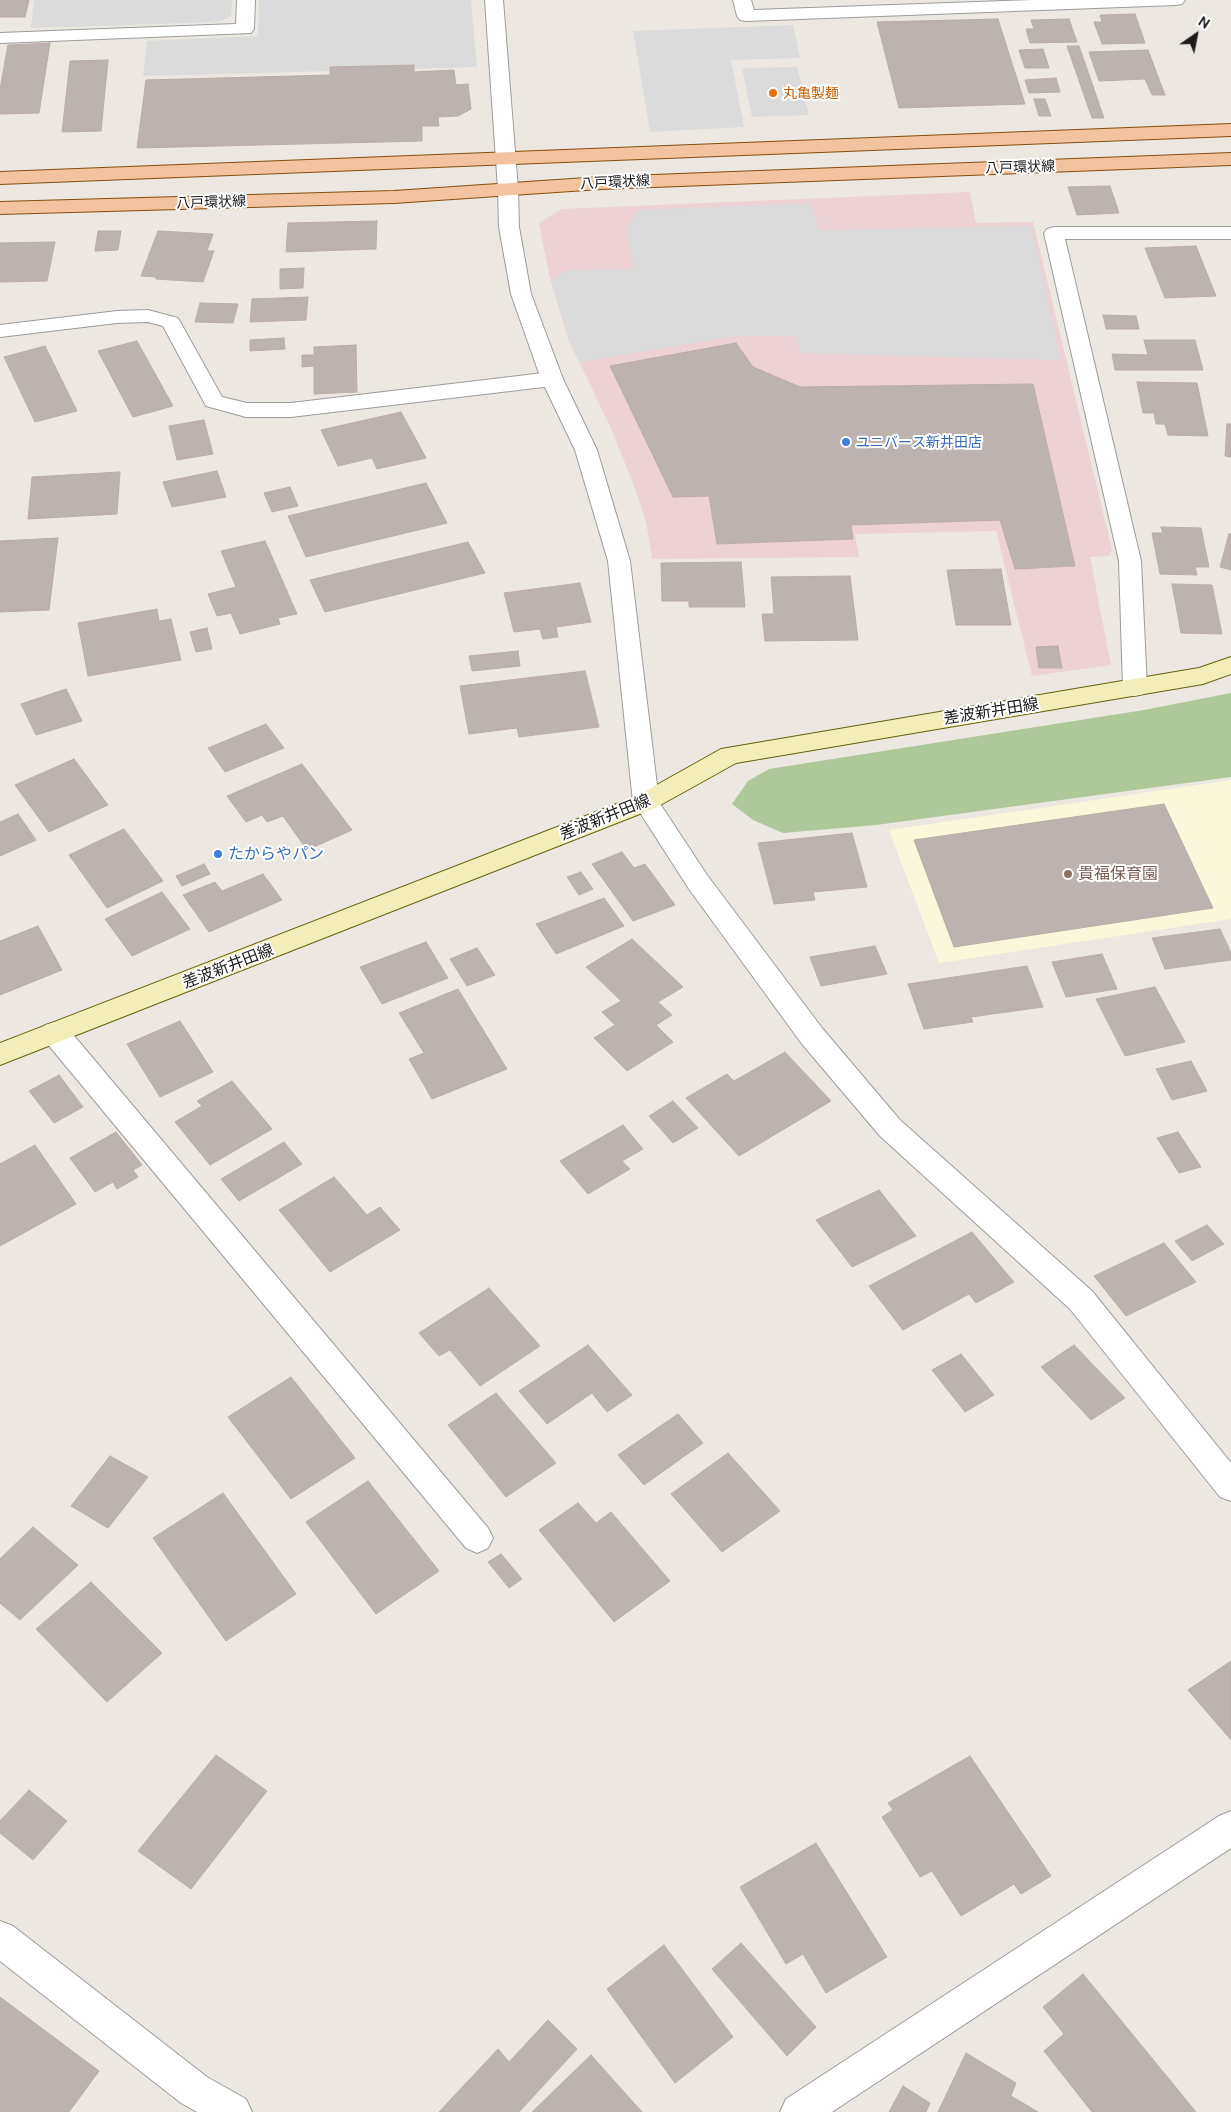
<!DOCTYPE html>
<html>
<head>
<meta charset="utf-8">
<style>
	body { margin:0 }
	#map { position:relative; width:1231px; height:2112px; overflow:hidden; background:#ece7e1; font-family:Ubuntu,sans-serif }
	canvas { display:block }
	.north { position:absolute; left:1171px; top:10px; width:50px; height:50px; -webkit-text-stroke:4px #fff; paint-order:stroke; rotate:33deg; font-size:14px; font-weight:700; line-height:20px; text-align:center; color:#1b1b1b }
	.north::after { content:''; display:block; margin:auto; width:18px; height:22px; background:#1b1b1b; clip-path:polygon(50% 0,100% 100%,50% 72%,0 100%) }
</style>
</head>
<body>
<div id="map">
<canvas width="1231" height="2112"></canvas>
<div class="north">N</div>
</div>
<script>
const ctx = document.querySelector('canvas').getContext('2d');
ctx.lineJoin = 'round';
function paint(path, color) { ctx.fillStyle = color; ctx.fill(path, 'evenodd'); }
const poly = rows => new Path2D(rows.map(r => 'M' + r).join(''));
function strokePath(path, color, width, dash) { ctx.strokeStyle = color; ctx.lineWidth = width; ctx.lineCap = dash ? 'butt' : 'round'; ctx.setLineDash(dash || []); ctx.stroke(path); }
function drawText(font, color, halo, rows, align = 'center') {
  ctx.font = font + ' Ubuntu,"Noto Sans JP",sans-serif'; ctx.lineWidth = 4; ctx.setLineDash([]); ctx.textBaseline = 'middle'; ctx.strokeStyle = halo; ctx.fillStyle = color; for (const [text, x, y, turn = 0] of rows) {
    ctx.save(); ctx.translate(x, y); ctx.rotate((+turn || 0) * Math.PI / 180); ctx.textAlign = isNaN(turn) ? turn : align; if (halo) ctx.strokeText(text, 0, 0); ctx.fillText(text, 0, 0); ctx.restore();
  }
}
const commercial = poly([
	[970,192,976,223,1033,222,1112,550,1109,556,1090,557,1111,665,1032,676,996,531,855,534,859,557,652,559,646,522,635,488,610,426,568,339,549,274,539,223,562,209]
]);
const education = poly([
	[1231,780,1231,919,939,963,889,830]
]);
const forest = poly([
	[1231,693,1231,777,876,825,783,833,753,820,732,804,748,781,769,769,1144,710]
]);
const parking = poly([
	[34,0,232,0,231,16,219,22,31,28],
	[259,0,471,0,477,67,143,76,147,41,258,36],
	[793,25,800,58,731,60,744,127,650,132,633,31],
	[797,67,809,115,752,117,742,68],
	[811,203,819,230,1031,226,1061,360,800,353,796,336,735,336,580,362,569,339,551,280,568,270,634,269,627,229,639,210]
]);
const building = poly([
	[0,0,29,0,25,17,0,17,0,0],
	[1135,14,1145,43,1102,44,1094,22,1102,22,1100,15,1135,14],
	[998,19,1025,104,899,108,877,22,998,19],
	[1069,19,1077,42,1030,43,1026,29,1034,29,1031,20,1069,19],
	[50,43,39,113,0,114,0,89,8,45,50,43],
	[1067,46,1079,46,1104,118,1092,118,1067,46],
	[1043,49,1049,68,1025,68,1019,50,1043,49],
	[1148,50,1165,95,1152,95,1145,79,1099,81,1089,52,1148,50],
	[108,60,101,131,62,132,70,61,108,60],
	[414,65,414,72,454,70,456,85,468,84,471,109,458,116,438,117,439,126,422,126,422,141,137,148,146,80,330,75,330,67,414,65],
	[1056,78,1060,92,1029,93,1025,80,1056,78],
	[1034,99,1045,99,1051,116,1039,116,1034,99],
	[1110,186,1119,213,1077,215,1068,187,1110,186],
	[377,221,376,249,286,252,288,223,377,221],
	[98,231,121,231,118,250,95,251,98,231],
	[158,231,213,234,207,251,214,251,203,282,156,279,156,277,141,276,158,231],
	[55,242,47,281,0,282,0,243,55,242],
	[1196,246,1216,296,1165,298,1145,248,1196,246],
	[304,268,303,288,280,289,280,269,304,268],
	[308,297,306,320,250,322,252,299,308,297],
	[200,303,238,304,233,323,195,322,200,303],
	[1103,315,1136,316,1139,329,1106,329,1103,315],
	[284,338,285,349,250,351,250,340,284,338],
	[1144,340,1195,340,1203,370,1115,370,1112,354,1148,355,1144,340],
	[137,341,173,406,133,417,98,351,137,341],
	[736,343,753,367,800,387,1033,384,1075,566,1015,569,1000,520,851,525,853,539,717,544,709,496,673,497,610,366,736,343],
	[356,345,357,392,314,394,314,366,302,367,302,355,314,355,314,347,356,345],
	[45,346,77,411,35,422,4,357,45,346],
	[1137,382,1197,383,1208,436,1168,435,1165,424,1156,424,1154,413,1143,413,1137,382],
	[401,412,426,458,377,469,372,458,338,466,321,430,401,412],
	[204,420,213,454,177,460,169,426,204,420],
	[1227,424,1231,424,1231,457,1225,456,1227,424],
	[217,471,226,497,172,507,163,482,217,471],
	[120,472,117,514,28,519,32,477,120,472],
	[426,483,447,523,306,557,288,516,426,483],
	[290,487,298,506,272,512,264,493,290,487],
	[1161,527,1201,528,1209,567,1195,567,1197,575,1160,574,1152,533,1163,533,1161,527],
	[1229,534,1231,534,1231,570,1220,567,1229,534],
	[58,538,49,610,0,612,0,541,58,538],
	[265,541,297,614,278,618,280,624,240,634,231,613,217,616,208,594,236,587,221,551,265,541],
	[468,542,485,573,325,612,310,580,468,542],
	[741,562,745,607,689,607,689,601,662,601,661,563,741,562],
	[1001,569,1011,625,956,625,947,570,1001,569],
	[850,576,858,640,765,641,762,614,774,614,771,577,850,576],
	[580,583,591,622,556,627,558,637,543,639,540,629,514,632,504,593,580,583],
	[1172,584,1212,585,1222,634,1181,633,1172,584],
	[157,609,159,621,171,619,181,660,88,676,78,623,157,609],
	[207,628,212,649,196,652,190,632,207,628],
	[1058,646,1062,668,1039,668,1036,647,1058,646],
	[518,651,520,666,472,671,469,656,518,651],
	[585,671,599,727,519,737,517,728,469,734,460,686,585,671],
	[66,689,82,721,36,735,21,704,66,689],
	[266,724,284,748,225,772,208,748,266,724],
	[74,759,108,805,49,832,15,785,74,759],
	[302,764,352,830,307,850,283,816,267,822,262,815,246,822,227,796,302,764],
	[1164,804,1213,908,954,947,914,840,1164,804],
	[18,814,36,840,0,856,0,822,18,814],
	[124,829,163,881,107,908,69,855,124,829],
	[852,833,867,887,813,892,815,900,774,904,758,843,852,833],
	[622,852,634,868,645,864,675,905,633,921,592,864,622,852],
	[204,864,210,874,182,886,176,876,204,864],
	[581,872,593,889,579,895,567,877,581,872],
	[263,874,282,900,209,932,183,895,215,882,222,891,263,874],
	[162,892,190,929,132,956,105,919,162,892],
	[604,898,624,926,556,954,536,924,604,898],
	[38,926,62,970,0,995,0,941,38,926],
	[1220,929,1231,953,1231,960,1165,969,1152,938,1220,929],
	[632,939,683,987,658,1002,672,1015,656,1025,673,1042,627,1071,594,1038,615,1025,602,1012,621,1001,586,967,632,939],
	[426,942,448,978,382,1004,360,967,426,942],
	[875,946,887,974,821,986,810,957,875,946],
	[477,948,495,975,467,986,450,959,477,948],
	[1102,954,1117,989,1066,997,1052,962,1102,954],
	[1027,966,1043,1007,971,1017,973,1022,924,1029,908,984,1027,966],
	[1155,987,1185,1042,1125,1056,1096,999,1155,987],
	[458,989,507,1069,432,1099,409,1059,424,1053,399,1013,458,989],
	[180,1021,213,1072,160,1097,127,1044,180,1021],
	[785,1052,831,1101,739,1156,686,1098,727,1074,734,1081,785,1052],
	[1191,1061,1207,1091,1172,1100,1156,1069,1191,1061],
	[59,1075,83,1107,54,1123,29,1091,59,1075],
	[232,1081,272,1129,210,1165,175,1122,202,1106,197,1101,232,1081],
	[673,1101,698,1128,673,1143,649,1116,673,1101],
	[623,1125,643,1149,622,1161,630,1169,588,1194,560,1161,623,1125],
	[116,1132,142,1165,133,1170,138,1177,117,1189,113,1182,95,1192,70,1158,116,1132],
	[1178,1132,1201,1167,1179,1173,1157,1138,1178,1132],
	[284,1142,302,1164,239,1201,221,1179,284,1142],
	[35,1145,76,1204,0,1246,0,1164,35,1145],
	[334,1177,367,1215,380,1207,400,1230,330,1272,279,1210,334,1177],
	[879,1190,916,1236,852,1267,816,1220,879,1190],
	[1207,1225,1224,1244,1192,1261,1175,1241,1207,1225],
	[972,1232,1014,1282,976,1303,969,1294,903,1330,869,1286,972,1232],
	[1164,1243,1196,1282,1126,1316,1094,1276,1164,1243],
	[489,1288,540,1346,480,1386,450,1350,439,1356,419,1333,489,1288],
	[588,1345,632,1395,607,1412,592,1393,547,1424,519,1391,588,1345],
	[1074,1345,1125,1398,1091,1420,1041,1367,1074,1345],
	[961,1354,994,1395,965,1412,932,1370,961,1354],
	[291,1377,355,1458,291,1499,228,1417,291,1377],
	[496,1393,556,1463,506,1497,448,1425,496,1393],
	[678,1414,703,1443,644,1485,618,1455,678,1414],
	[728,1453,780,1511,722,1552,671,1494,728,1453],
	[110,1456,148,1477,108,1528,71,1506,110,1456],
	[368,1481,439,1571,376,1614,306,1522,368,1481],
	[223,1493,296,1594,226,1641,153,1538,223,1493],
	[578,1503,596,1523,611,1512,670,1581,614,1622,539,1530,578,1503],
	[33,1527,78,1565,20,1620,0,1603,0,1559,33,1527],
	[501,1554,522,1579,509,1588,488,1562,501,1554],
	[91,1582,162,1653,107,1702,36,1629,91,1582],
	[1231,1661,1231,1740,1188,1690,1231,1661],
	[216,1755,267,1791,191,1889,138,1851,216,1755],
	[970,1756,1051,1876,1021,1894,1014,1884,961,1916,932,1871,920,1877,882,1817,893,1810,888,1803,970,1756],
	[29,1790,67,1821,33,1860,0,1833,0,1821,29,1790],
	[816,1843,887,1957,826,1993,803,1954,786,1964,740,1887,816,1843],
	[741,1943,816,2027,787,2056,712,1969,741,1943],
	[664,1945,733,2037,675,2083,607,1989,664,1945],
	[1083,1974,1196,2112,1092,2112,1044,2051,1064,2034,1043,2007,1083,1974],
	[0,1997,99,2071,69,2112,0,2112,0,1997],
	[548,2020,577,2049,519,2112,439,2112,498,2049,509,2062,548,2020],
	[966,2053,1016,2083,1011,2096,1038,2112,938,2112,966,2053],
	[591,2055,642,2112,532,2112,591,2055],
	[903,2086,930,2103,926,2112,889,2112,903,2086]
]);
const minor = poly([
	[237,0,255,0,254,29,251,33,0,43,0,33,236,24,237,0],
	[733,0,751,0,754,10,1032,0,1185,0,1182,4,1176,5,746,21,740,20,737,16,733,0],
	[1054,227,1231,227,1231,239,1065,239,1141,561,1147,688,1144,694,1135,696,1126,694,1123,688,1119,561,1044,233,1047,229,1054,227],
	[148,310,178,318,222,397,247,403,291,403,552,372,560,374,563,379,560,384,552,386,291,417,246,417,206,406,163,326,148,322,117,323,0,337,0,325,117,311,148,310],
	[646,793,655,796,707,875,822,1028,900,1120,1092,1291,1231,1463,1231,1501,1220,1497,1070,1309,880,1136,802,1044,689,889,637,808,633,802,637,796,646,793],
	[55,1022,65,1025,488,1528,493,1538,488,1548,477,1553,466,1548,45,1041,41,1033,45,1025,55,1022],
	[1231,1811,1231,1848,832,2112,780,2112,786,2099,1219,1816,1231,1811],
	[0,1921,13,1926,207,2077,246,2099,252,2112,197,2112,181,2103,0,1961,0,1921]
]);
const tertiary = poly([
	[485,0,503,0,518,189,519,227,531,294,563,379,597,450,630,561,659,802,655,808,646,811,637,808,633,802,608,561,575,450,541,379,511,294,499,227,498,189,485,0]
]);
const secondary = poly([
	[1231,657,1231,674,1203,684,736,763,655,808,0,1065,0,1043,637,796,721,749,1199,668,1231,657]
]);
const primary = poly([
	[1231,124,1231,136,0,184,0,172,1231,124],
	[1231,153,1231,165,601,189,394,203,0,214,0,202,394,191,601,177,1231,153]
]);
const markers = [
	[773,93,5,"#e8710a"],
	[846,442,5,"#3f7fe0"],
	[218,854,5,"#3f7fe0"],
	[1068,874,5,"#8d6e63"]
];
const farFoodnames = [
	["丸亀製麺",783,93]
];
const farStreetnames = [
	["八戸環状線",1020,167,-2],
	["八戸環状線",615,182,-3],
	["八戸環状線",211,202,-2]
];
const farShopnames = [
	["ユニバース新井田店",856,442]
];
const streetNames = [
	["差波新井田線",991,711,-9],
	["差波新井田線",605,817,-22],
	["差波新井田線",228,966,-21]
];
const shopNames = [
	["たからやパン",228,854]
];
const educationNames = [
	["貴福保育園",1078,874]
];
paint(commercial, '#ecd2d4');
paint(education, '#fbf7db');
paint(forest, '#aec89a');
paint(parking, '#dbdbdb');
paint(building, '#bcb2af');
strokePath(building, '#bcaca5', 1);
strokePath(minor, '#9c9c9c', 2);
strokePath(tertiary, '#9c9c9c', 2);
strokePath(secondary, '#66630e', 2);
strokePath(primary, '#854d0d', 2);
paint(minor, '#fff');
paint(tertiary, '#fff');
paint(secondary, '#f3eeb9');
paint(primary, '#f3c3a0');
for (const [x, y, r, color] of markers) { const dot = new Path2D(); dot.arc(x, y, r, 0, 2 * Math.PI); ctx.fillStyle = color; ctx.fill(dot); strokePath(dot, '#fff', 2); }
drawText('14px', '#c56008', '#fff', farFoodnames, 'left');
drawText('14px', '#1b1b1b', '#fff', farStreetnames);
drawText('14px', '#366cbe', '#fff', farShopnames, 'left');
drawText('16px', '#1b1b1b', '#fff', streetNames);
drawText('16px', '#366cbe', '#fff', shopNames, 'left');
drawText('16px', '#785e54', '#fff', educationNames, 'left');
</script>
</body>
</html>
